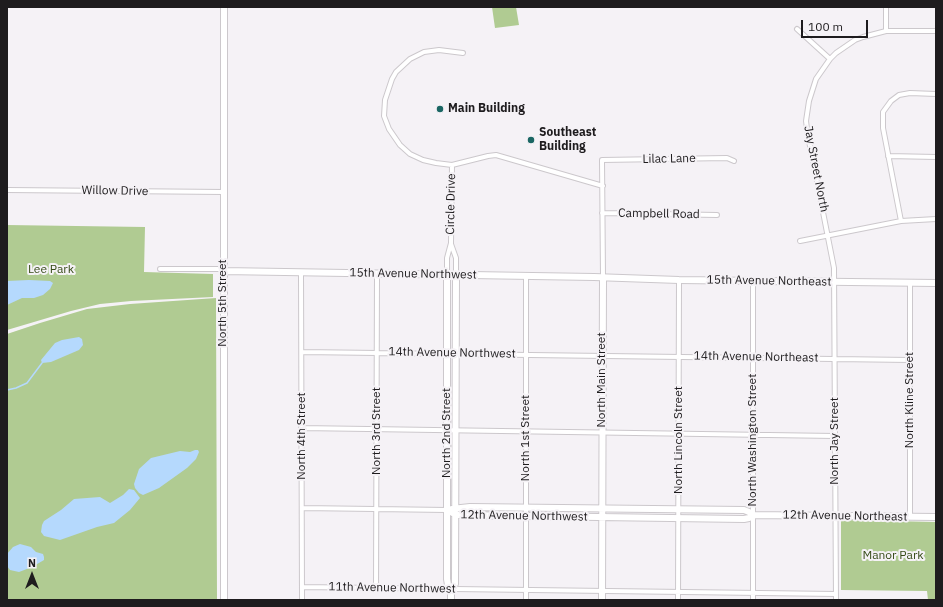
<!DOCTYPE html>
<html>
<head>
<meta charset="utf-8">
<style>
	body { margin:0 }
	#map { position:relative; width:943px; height:607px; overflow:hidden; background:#f5f2f6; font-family:"IBM Plex Sans",sans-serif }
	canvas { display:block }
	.frame { position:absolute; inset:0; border:8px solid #1e1c1e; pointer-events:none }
	.north { position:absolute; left:12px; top:555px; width:40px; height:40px; -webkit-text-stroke:3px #f5f2f6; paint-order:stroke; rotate:0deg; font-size:11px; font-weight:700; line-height:16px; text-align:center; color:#1e1c1e }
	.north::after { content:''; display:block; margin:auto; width:14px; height:18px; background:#1e1c1e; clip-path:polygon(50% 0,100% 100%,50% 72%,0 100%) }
	.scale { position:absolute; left:801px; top:20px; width:67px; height:18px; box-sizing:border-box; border:2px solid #1e1c1e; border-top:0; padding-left:5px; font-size:12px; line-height:14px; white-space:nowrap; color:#1e1c1e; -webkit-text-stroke:3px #f5f2f6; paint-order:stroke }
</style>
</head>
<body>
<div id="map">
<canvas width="943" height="607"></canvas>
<div class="frame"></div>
<div class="north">N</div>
<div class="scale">100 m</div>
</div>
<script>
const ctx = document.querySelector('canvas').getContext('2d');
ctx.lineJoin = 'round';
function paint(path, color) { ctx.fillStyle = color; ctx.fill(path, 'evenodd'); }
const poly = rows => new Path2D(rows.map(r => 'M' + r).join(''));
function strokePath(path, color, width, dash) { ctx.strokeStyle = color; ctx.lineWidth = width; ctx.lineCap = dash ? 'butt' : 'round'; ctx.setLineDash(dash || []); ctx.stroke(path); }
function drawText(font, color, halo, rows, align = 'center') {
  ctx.font = font + ' "IBM Plex Sans",sans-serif'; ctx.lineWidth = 4; ctx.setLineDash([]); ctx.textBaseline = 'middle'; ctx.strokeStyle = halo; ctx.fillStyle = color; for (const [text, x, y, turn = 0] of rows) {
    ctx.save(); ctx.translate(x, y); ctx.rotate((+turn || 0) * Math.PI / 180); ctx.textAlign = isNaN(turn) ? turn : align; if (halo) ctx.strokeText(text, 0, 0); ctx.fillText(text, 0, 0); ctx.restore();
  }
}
const green = poly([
	[492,7,516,7,519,25,495,28],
	[7,225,145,227,144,272,213,274,213,297,131,301,100,304,71,311,7,330],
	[216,298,217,600,7,600,7,334,40,323,87,309,130,304],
	[841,520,936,522,936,600,928,600,927,591,841,590]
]);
const water = poly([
	[29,280,50,281,53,283,50,289,43,295,34,298,22,298,7,305,7,281],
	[79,337,82,339,83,345,79,350,51,362,42,363,41,360,55,343,62,340],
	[195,450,198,450,199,452,196,459,187,468,159,488,143,495,139,493,135,488,134,484,139,469,151,458,180,451,190,452],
	[129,489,134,490,140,498,130,510,114,523,97,527,60,540,44,536,41,532,42,525,44,521,61,510,74,499,100,497,110,503,123,495],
	[20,544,31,547,36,552,43,554,44,557,44,560,32,567,19,572,10,570,7,566,7,554,13,547]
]);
const stream = poly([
	[7,390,16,388,27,383,42,363]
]);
const street = poly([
	[797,29,830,59],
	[886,31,886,7],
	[463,53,439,50,424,52,410,59,396,72,392,79,385,100,384,116,389,129,400,145,410,154,423,160,436,163,452,165,488,156,496,155,603,186],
	[888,156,936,157],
	[7,190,224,192],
	[602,213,717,215],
	[901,221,883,128,883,112,891,101,899,95,910,93,936,94],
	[800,241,901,221,936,219],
	[451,244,456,258,456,275],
	[160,269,223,269],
	[301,273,302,600],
	[447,275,447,258,451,243,452,165],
	[526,276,526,600],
	[603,277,602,160,727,158,734,161],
	[302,352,910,360],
	[301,428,835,436],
	[302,508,447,510],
	[910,517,910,283],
	[302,587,836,594],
	[376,588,377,274],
	[678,600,679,280],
	[753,600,753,281],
	[836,600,834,268,808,136,806,121,809,101,816,79,830,59,836,53,855,40,863,37,886,31,936,31]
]);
const secondary = poly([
	[223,271,594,277,679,280,936,283],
	[447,275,447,579,448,585,451,589],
	[452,509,470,507,744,510,749,512,753,515],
	[447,510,456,515,461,515,526,516,744,519,749,518,753,515,936,517],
	[224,600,224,7],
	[451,600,451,589,455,584,455,578,456,275],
	[602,600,603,277]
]);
const markers = [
	[440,109,4,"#1a6663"],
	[531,140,4,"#1a6663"]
];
const poiNames = [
	["Main Building",448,109],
	["Southeast",539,133],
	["Building",539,147]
];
const streetNames = [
	["Lilac Lane",669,159,-1],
	["Jay Street North",816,169,79],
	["Willow Drive",115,191,1],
	["Circle Drive",451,204,-89],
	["Campbell Road",659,214,1],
	["15th Avenue Northwest",413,274,1],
	["15th Avenue Northeast",769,281,1],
	["North 5th Street",223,303,-90],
	["14th Avenue Northwest",452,353,1],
	["14th Avenue Northeast",756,357,1],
	["North Main Street",602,380,-90],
	["North Kline Street",910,400,-90],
	["North 3rd Street",377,431,-90],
	["North 2nd Street",447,433,-90],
	["North 4th Street",302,436,-90],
	["North 1st Street",526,438,-90],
	["North Lincoln Street",679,440,-90],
	["North Washington Street",753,440,-90],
	["North Jay Street",835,441,-90],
	["12th Avenue Northwest",524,516,1],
	["12th Avenue Northeast",845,516,1],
	["11th Avenue Northwest",392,588,1]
];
const parkNames = [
	["Lee Park",51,270],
	["Manor Park",893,556]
];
paint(green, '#b0cb92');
paint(water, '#b5d9fd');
strokePath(stream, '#b5d9fd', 1.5);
strokePath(street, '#ccc8cc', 6);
strokePath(secondary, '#ccc8cc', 8);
strokePath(street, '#fff', 4);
strokePath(secondary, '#fff', 6);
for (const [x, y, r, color] of markers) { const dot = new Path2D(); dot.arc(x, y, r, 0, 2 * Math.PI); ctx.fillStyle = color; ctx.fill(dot); strokePath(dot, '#f5f2f6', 1.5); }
drawText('bold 12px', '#1e1c1e', '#f5f2f6', poiNames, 'left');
drawText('12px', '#1e1c1e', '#f5f2f6', streetNames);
drawText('12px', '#364b17', '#f5f2f6', parkNames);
</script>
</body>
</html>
